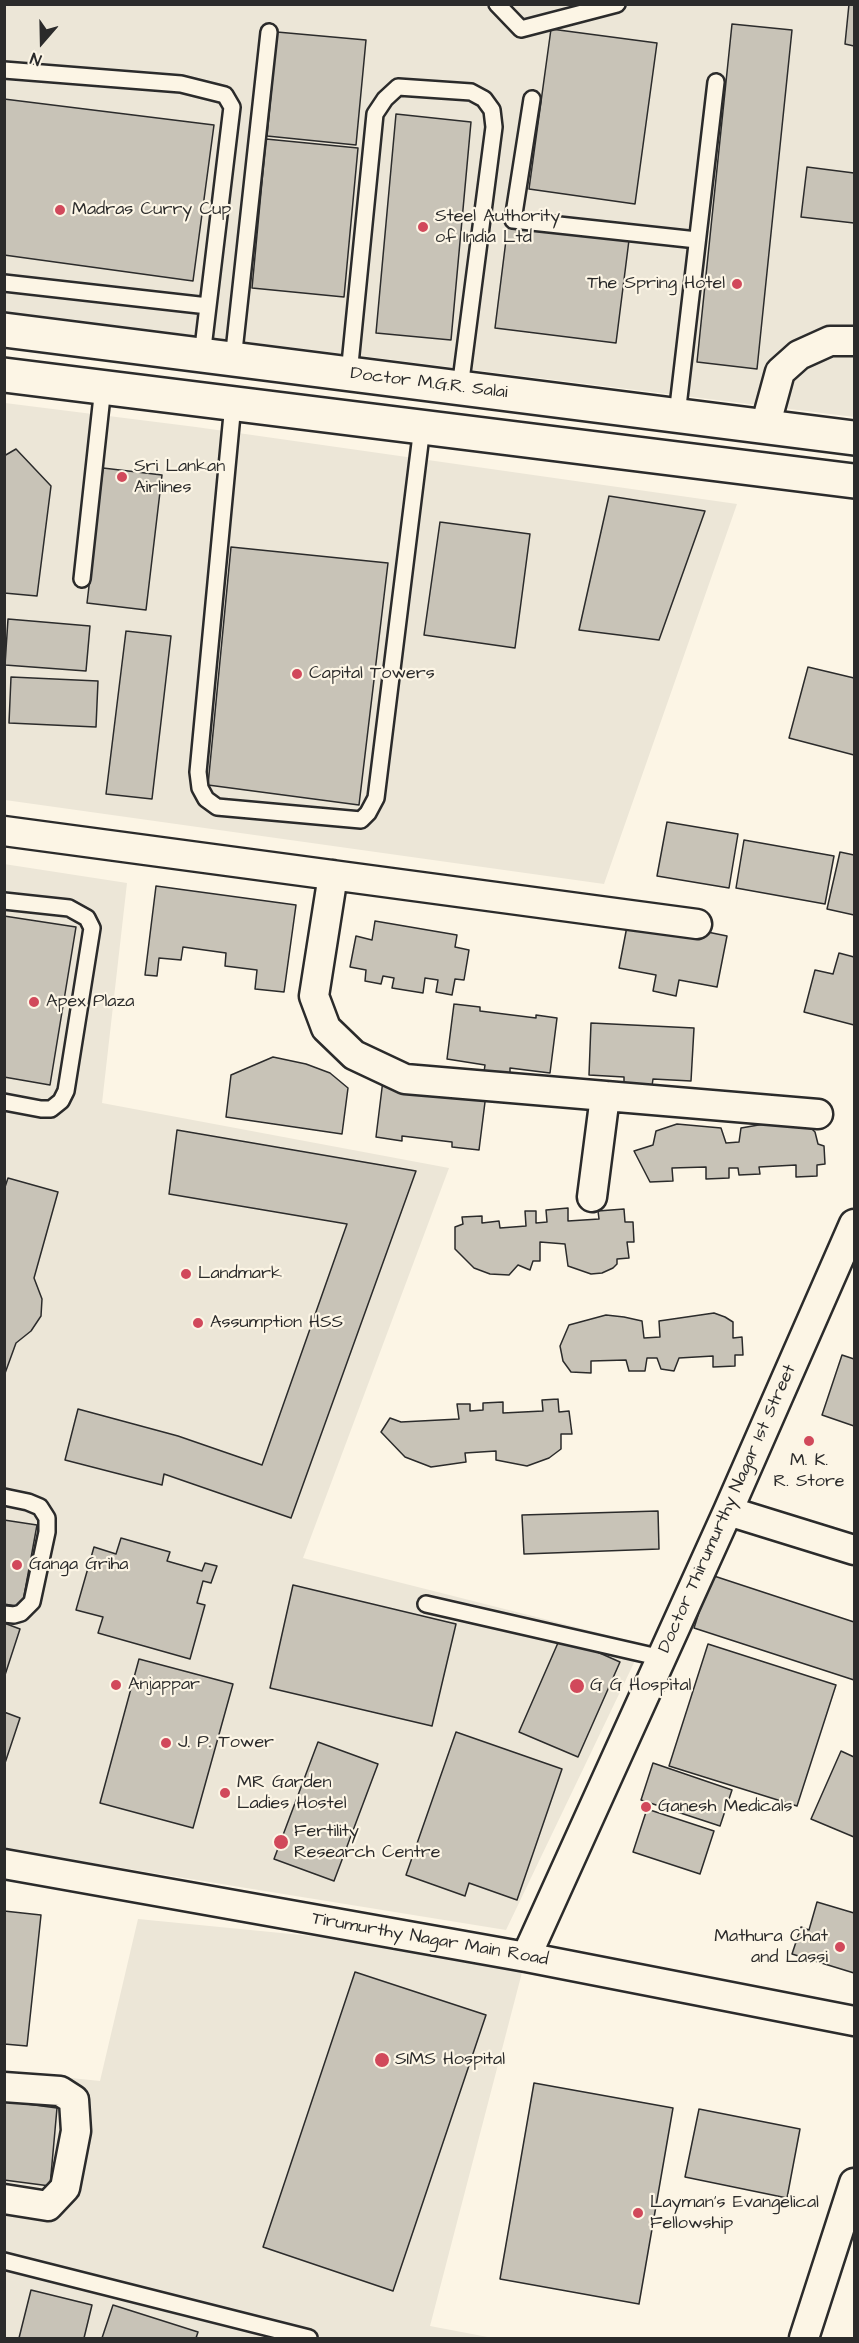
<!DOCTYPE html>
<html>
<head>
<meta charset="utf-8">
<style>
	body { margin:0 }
	#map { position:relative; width:859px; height:2343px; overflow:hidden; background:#fcf5e5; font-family:"Architects Daughter",sans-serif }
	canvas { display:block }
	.frame { position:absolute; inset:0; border:6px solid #2b2b2b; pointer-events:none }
	.north { position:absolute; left:12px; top:12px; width:60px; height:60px; -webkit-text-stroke:4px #fcf5e5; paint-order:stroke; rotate:200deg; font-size:16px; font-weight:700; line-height:24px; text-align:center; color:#2b2b2b }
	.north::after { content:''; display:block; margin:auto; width:21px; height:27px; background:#2b2b2b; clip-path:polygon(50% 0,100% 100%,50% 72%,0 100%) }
</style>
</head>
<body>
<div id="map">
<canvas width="859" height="2343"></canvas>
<div class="frame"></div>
<div class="north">N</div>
</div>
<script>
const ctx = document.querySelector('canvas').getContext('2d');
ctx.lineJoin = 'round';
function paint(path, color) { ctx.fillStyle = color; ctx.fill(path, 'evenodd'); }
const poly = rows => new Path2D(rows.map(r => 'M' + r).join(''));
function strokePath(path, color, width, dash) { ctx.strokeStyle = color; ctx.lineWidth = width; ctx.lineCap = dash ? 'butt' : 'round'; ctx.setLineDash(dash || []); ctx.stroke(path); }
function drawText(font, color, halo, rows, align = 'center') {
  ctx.font = font + ' "Architects Daughter",sans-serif'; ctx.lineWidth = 4.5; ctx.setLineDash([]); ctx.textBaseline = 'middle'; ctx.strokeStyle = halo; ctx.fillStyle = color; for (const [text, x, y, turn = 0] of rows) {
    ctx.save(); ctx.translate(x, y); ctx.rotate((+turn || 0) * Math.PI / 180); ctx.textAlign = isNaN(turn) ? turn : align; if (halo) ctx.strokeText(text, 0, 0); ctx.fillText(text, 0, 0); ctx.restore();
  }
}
const built = poly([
	[5,5,854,5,854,417,5,312],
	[5,403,196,427,737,504,604,884,5,800],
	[4,864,127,883,102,1103,449,1168,303,1558,643,1644,506,1930,5,1849],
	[138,1919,526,1957,430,2326,493,2338,5,2338,4,2071,100,2081]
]);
const building = poly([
	[849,4,854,4,854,46,845,44,849,4],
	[732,24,792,30,757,369,697,362,732,24],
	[551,29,657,43,635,204,529,189,551,29],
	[277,32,366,40,356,145,267,136,277,32],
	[4,99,214,125,193,281,4,255,4,99],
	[396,114,471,122,451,340,376,333,396,114],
	[266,139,358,148,344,297,252,288,266,139],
	[807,167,854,173,854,223,801,217,807,167],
	[508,224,629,240,616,343,495,328,508,224],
	[16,449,51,486,37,596,4,593,4,456,16,449],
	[103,468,162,475,146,610,87,603,103,468],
	[609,496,705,511,659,640,579,630,609,496],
	[440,522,530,534,515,648,424,635,440,522],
	[231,547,388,563,359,805,208,785,231,547],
	[8,619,90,626,86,671,5,665,8,619],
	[126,631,171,636,152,799,106,794,126,631],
	[808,667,854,678,854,755,789,738,808,667],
	[11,677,98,681,96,727,9,723,11,677],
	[667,822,738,834,729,888,657,876,667,822],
	[744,840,834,856,825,904,736,888,744,840],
	[840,852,854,855,854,915,827,909,840,852],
	[156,886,296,905,284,992,255,989,257,970,225,966,226,953,183,947,181,960,159,958,157,976,145,975,156,886],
	[4,916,76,927,50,1085,4,1077,4,916],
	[629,916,727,936,717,987,679,980,676,996,653,991,656,975,619,968,629,916],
	[375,921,457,935,455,947,469,950,464,980,455,979,452,995,436,992,438,980,425,978,423,993,392,988,394,978,383,976,381,984,365,981,366,970,350,967,356,936,372,940,375,921],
	[839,953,854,957,854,1025,804,1012,815,970,833,974,839,953],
	[454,1004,480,1007,480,1011,536,1018,536,1015,557,1018,550,1073,510,1068,510,1075,484,1072,485,1065,447,1059,454,1004],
	[591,1023,694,1028,691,1081,653,1079,652,1086,624,1085,624,1077,589,1075,591,1023],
	[273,1057,306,1064,330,1073,348,1088,342,1134,226,1117,231,1075,273,1057],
	[383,1080,486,1094,479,1150,452,1147,452,1142,402,1136,402,1141,376,1137,383,1080],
	[776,1122,807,1124,815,1132,818,1144,824,1146,825,1164,817,1165,817,1176,796,1177,796,1165,759,1167,760,1174,739,1175,738,1168,729,1168,729,1178,706,1179,706,1167,672,1168,673,1181,650,1182,634,1151,653,1145,656,1131,677,1124,721,1128,726,1143,739,1142,741,1128,776,1122],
	[177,1130,416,1171,291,1518,164,1474,162,1485,65,1460,78,1409,178,1436,262,1465,347,1224,169,1194,177,1130],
	[8,1178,58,1192,34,1278,42,1299,41,1316,31,1331,16,1343,4,1376,4,1190,8,1178],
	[568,1208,568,1221,599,1219,598,1211,624,1209,625,1222,633,1222,634,1242,627,1242,629,1258,617,1259,617,1264,613,1268,602,1273,591,1274,568,1266,565,1244,540,1242,540,1261,533,1261,530,1270,518,1265,509,1275,490,1274,474,1268,455,1249,455,1227,463,1224,462,1217,482,1216,482,1223,499,1221,500,1228,526,1226,525,1211,536,1211,536,1223,547,1222,546,1210,568,1208],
	[714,1313,725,1317,733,1322,733,1338,742,1337,743,1355,735,1355,735,1366,713,1367,713,1356,679,1358,674,1371,661,1369,657,1358,647,1358,645,1371,629,1371,626,1360,591,1361,591,1373,571,1372,563,1361,560,1346,569,1325,606,1315,624,1317,642,1321,644,1338,660,1337,659,1321,714,1313],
	[842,1355,854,1359,854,1426,822,1415,842,1355],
	[558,1399,559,1412,569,1411,572,1434,561,1434,561,1449,549,1458,527,1466,496,1460,496,1451,465,1453,466,1462,431,1467,405,1457,381,1432,390,1418,401,1422,459,1419,457,1404,470,1404,470,1411,483,1410,483,1403,503,1402,503,1413,543,1411,542,1400,558,1399],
	[658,1511,659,1549,524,1554,522,1515,658,1511],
	[4,1520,37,1525,22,1607,4,1604,4,1520],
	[121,1538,170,1552,167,1561,202,1571,205,1563,217,1566,211,1583,203,1581,197,1603,205,1605,190,1659,98,1633,103,1617,76,1610,94,1547,116,1554,121,1538],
	[711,1575,854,1622,854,1680,694,1628,711,1575],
	[293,1585,456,1624,432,1726,270,1688,293,1585],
	[4,1623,20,1629,4,1678,4,1623],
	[561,1636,620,1662,578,1757,519,1732,561,1636],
	[708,1644,836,1685,797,1806,669,1766,708,1644],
	[139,1659,233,1684,193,1828,100,1803,139,1659],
	[4,1712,20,1718,4,1766,4,1712],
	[456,1732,562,1769,517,1900,469,1883,465,1896,406,1875,456,1732],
	[318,1742,378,1764,334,1881,274,1859,318,1742],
	[841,1751,854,1757,854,1837,811,1819,841,1751],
	[653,1763,732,1790,720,1826,641,1800,653,1763],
	[647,1809,714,1831,700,1874,633,1852,647,1809],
	[817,1902,854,1913,854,1973,792,1954,801,1927,809,1930,817,1902],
	[4,1911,41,1915,27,2046,4,2044,4,1911],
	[355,1972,486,2015,393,2291,263,2247,355,1972],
	[534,2083,673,2108,639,2304,500,2279,534,2083],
	[4,2101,57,2108,50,2186,4,2180,4,2101],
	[699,2109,800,2129,787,2198,685,2177,699,2109],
	[31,2290,92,2305,84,2338,19,2338,31,2290],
	[113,2305,198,2332,196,2338,102,2338,113,2305]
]);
const service = poly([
	[497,4,521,29,617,4],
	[4,70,181,84,225,95,232,107,202,356],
	[532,99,513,220,697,240],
	[4,283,208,306],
	[233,360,269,32],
	[349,374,375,114,385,99,398,87,471,92,484,99,492,110,494,127,460,388],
	[233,404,198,772,200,788,206,799,217,807,361,820,368,813,376,798,422,427],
	[677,415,716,82],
	[82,579,103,387],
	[4,901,69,908,87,918,92,928,66,1091,61,1101,51,1109,41,1109,4,1102],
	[4,1497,28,1502,40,1507,47,1518,47,1532,32,1602,21,1613,14,1615,4,1614],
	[426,1604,662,1658],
	[4,2261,309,2338]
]);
const minor = poly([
	[765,427,780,372,799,355,830,341,854,341],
	[4,831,697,924],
	[333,875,314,996,326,1028,354,1055,405,1079,818,1114],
	[592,1197,605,1096],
	[728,1511,854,1550],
	[4,1864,526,1957,854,2021],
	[526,1957,728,1511,854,1224],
	[4,2087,60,2091,74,2100,76,2131,65,2188,48,2206,4,2199],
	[804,2338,854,2183]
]);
const primary = poly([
	[4,330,854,438],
	[4,375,854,481]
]);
const markers = [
	[60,210,6,"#d1495b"],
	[423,227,6,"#d1495b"],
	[737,284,6,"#d1495b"],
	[122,477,6,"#d1495b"],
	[297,674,6,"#d1495b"],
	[34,1002,6,"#d1495b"],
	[186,1274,6,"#d1495b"],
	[198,1323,6,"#d1495b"],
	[809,1441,6,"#d1495b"],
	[17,1565,6,"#d1495b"],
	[116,1685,6,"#d1495b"],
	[577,1686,8,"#d1495b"],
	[166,1743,6,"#d1495b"],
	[225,1793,6,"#d1495b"],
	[646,1807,6,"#d1495b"],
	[281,1842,8,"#d1495b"],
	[840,1947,6,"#d1495b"],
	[382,2060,8,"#d1495b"],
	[638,2213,6,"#d1495b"]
];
const poiNames = [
	["Madras Curry Cup",72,210],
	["Steel Authority",435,217],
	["of India Ltd",435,238],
	["The Spring Hotel",725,284,"right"],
	["Sri Lankan",134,467],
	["Airlines",134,488],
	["Capital Towers",309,674],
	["Apex Plaza",46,1002],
	["Landmark",198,1274],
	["Assumption HSS",210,1323],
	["M. K.",809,1461,"center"],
	["R. Store",809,1482,"center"],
	["Ganga Griha",29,1565],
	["Anjappar",128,1685],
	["G G Hospital",590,1686],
	["J. P. Tower",178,1743],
	["MR Garden",237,1783],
	["Ladies Hostel",237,1804],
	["Ganesh Medicals",658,1807],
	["Fertility",294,1832],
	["Research Centre",294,1853],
	["Mathura Chat",828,1937,"right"],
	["and Lassi",828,1958,"right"],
	["SIMS Hospital",395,2060],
	["Layman's Evangelical",650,2203],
	["Fellowship",650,2224]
];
const streetNames = [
	["Doctor M.G.R. Salai",429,384,7],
	["Doctor Thirumurthy Nagar 1st Street",728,1509,-66],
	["Tirumurthy Nagar Main Road",430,1940,10]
];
paint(built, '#ece6d7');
paint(building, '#c8c3b7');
strokePath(building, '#2b2b2b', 1.5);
strokePath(service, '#2b2b2b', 20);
strokePath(minor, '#2b2b2b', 33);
strokePath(primary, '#2b2b2b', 38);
strokePath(service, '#fcf5e5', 15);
strokePath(minor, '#fcf5e5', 28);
strokePath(primary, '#fcf5e5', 33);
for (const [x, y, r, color] of markers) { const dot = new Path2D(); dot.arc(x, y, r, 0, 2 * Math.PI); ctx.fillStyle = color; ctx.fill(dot); strokePath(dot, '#fcf5e5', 2); }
drawText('18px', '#2b2b2b', '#fcf5e5', poiNames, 'left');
drawText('18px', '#2b2b2b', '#fcf5e5', streetNames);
</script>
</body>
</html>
